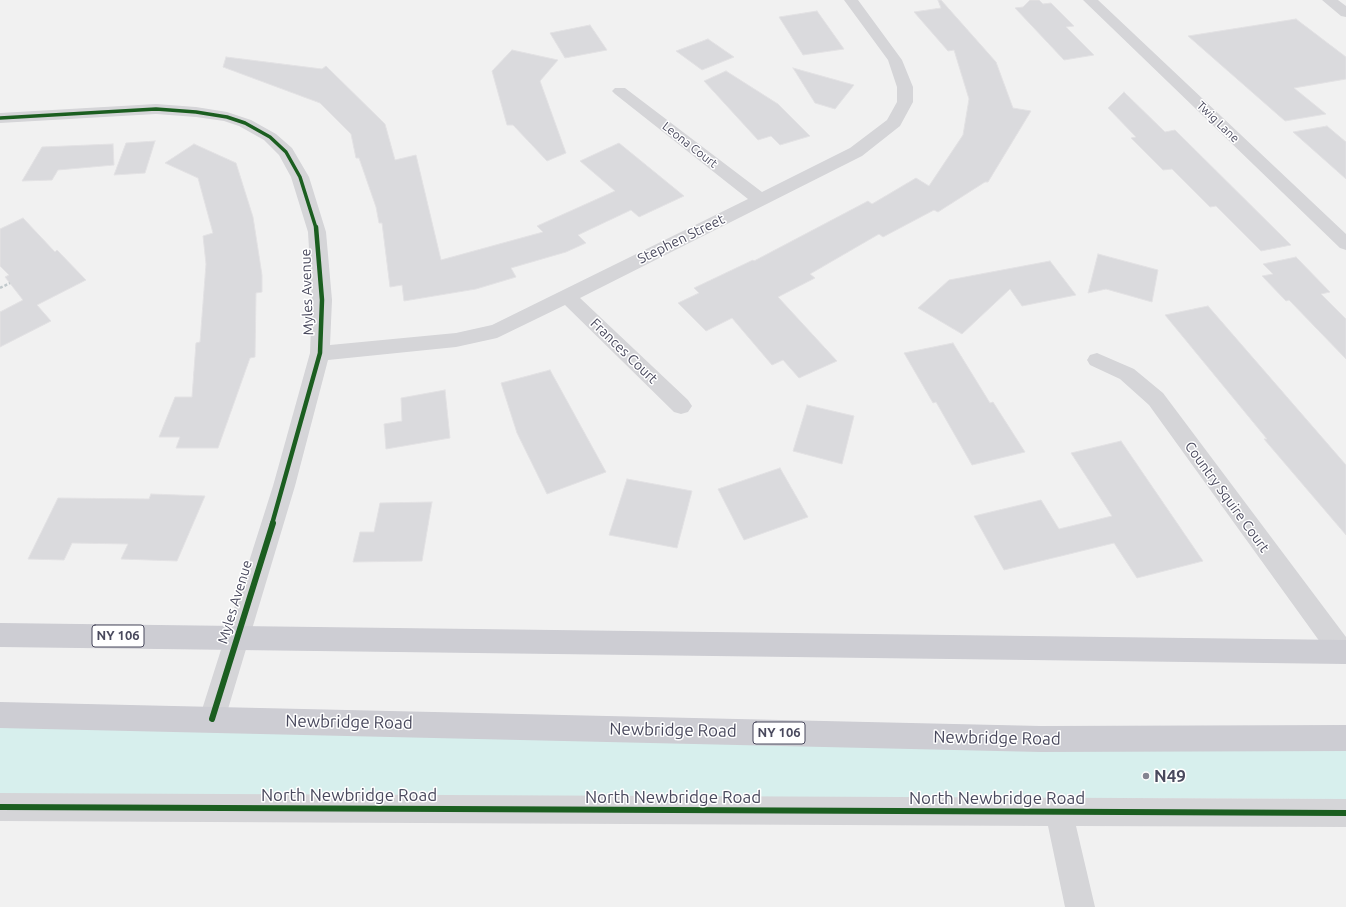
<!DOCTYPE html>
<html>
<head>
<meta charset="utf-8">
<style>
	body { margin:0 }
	canvas { display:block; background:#f1f1f1 }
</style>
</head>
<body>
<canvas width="1346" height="907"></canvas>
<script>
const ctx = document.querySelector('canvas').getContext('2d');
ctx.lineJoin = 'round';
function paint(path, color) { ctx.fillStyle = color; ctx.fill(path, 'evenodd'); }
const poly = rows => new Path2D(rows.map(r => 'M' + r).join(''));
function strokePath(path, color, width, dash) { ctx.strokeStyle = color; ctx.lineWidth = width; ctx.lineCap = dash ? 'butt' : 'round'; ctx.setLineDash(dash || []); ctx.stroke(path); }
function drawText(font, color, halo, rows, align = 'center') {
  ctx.font = font + ' Ubuntu,sans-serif'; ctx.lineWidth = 3; ctx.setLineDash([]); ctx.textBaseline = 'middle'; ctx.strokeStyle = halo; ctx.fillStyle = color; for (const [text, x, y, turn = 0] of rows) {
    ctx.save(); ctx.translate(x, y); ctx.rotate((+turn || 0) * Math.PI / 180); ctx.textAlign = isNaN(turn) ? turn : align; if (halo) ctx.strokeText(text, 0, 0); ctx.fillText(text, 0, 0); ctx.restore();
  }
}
const green = poly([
	[0,722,1346,744,1346,799,0,795]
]);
const building = poly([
	[938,0,941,0,996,62,1013,108,1031,111,988,182,985,182,938,212,934,210,883,237,879,234,810,274,815,278,778,297,837,361,799,378,783,360,772,365,732,318,706,331,678,303,699,293,694,288,753,260,754,261,868,201,872,204,916,178,929,186,963,135,969,99,954,50,948,51,914,12,941,8,938,0],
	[1030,0,1039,0,1043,4,1051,3,1074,26,1066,27,1094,55,1064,60,1015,8,1023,7,1030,0],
	[817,11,844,49,803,55,779,17,817,11],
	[1296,19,1346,57,1346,79,1294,88,1326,114,1285,121,1188,36,1296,19],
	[590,25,607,50,565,58,550,33,590,25],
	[708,39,734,57,702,70,676,51,708,39],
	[512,50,558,60,540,81,566,153,547,161,513,125,507,125,492,71,512,50],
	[226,57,322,69,326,66,385,124,395,160,416,155,441,260,543,232,537,226,615,191,580,161,619,143,684,196,639,217,631,210,578,235,586,243,566,252,511,268,516,277,476,289,404,301,402,285,390,287,382,223,379,223,376,207,359,158,356,158,351,134,320,103,223,67,226,57],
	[793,68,854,85,835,109,815,103,793,68],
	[726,71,778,104,810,136,780,145,771,136,758,140,704,81,726,71],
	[1124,92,1165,132,1175,130,1291,245,1261,251,1216,206,1210,207,1172,169,1163,170,1131,138,1136,137,1108,108,1124,92],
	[1327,126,1346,142,1346,179,1293,132,1327,126],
	[155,141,145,173,114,175,126,143,155,141],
	[113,144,114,165,58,170,52,180,22,181,42,147,113,144],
	[194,144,236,163,253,217,262,275,262,292,256,293,255,357,250,358,218,448,176,448,180,437,159,437,175,397,192,397,196,343,200,342,206,264,203,236,213,233,198,178,165,163,194,144],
	[23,218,55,252,57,250,86,280,37,305,51,321,0,347,0,312,23,300,5,277,9,275,0,266,0,229,23,218],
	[1098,254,1158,270,1152,302,1106,289,1088,293,1098,254],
	[1296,257,1330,292,1321,294,1346,319,1346,359,1289,300,1286,301,1262,276,1273,274,1263,264,1296,257],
	[1050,261,1076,295,1022,306,1010,289,962,334,918,308,949,280,1050,261],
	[1208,306,1346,465,1346,535,1264,439,1267,439,1165,315,1208,306],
	[953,343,990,403,993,402,1025,452,972,465,936,402,933,403,904,353,953,343],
	[550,370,606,472,547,494,517,433,501,383,550,370],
	[445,390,450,438,386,449,384,424,402,421,401,398,445,390],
	[807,405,854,416,842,464,793,451,807,405],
	[1121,441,1203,561,1137,578,1114,543,1004,570,974,516,1041,500,1059,529,1112,516,1071,453,1121,441],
	[780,468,808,517,744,540,718,489,780,468],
	[627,479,692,491,677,548,609,535,627,479],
	[151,494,205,496,177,561,121,559,128,544,72,543,64,560,28,559,58,498,149,499,151,494],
	[432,502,422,561,353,562,360,532,374,532,380,503,432,502]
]);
const path = poly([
	[0,288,10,283]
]);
const minor = poly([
	[844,0,858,0,902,60,913,87,913,102,900,126,862,156,580,298,688,400,692,406,688,412,681,414,674,412,565,305,497,338,456,347,328,360,295,486,225,719,221,728,212,732,203,728,199,719,273,486,310,353,312,300,308,232,291,177,279,155,264,140,239,126,224,121,196,117,156,114,0,123,0,113,156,104,196,107,227,112,251,120,276,134,292,148,309,177,326,232,332,300,330,345,456,333,492,325,748,199,615,94,612,91,615,88,625,88,762,192,850,148,887,120,897,102,897,87,888,60,844,0],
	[1083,0,1098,0,1346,234,1346,250,1340,248,1083,0],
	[1322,0,1338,0,1346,6,1346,17,1341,16,1322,0],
	[1097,353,1134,369,1163,393,1346,637,1346,662,1342,664,1333,660,1149,405,1120,379,1090,365,1087,360,1090,355,1097,353],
	[0,793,1346,799,1346,827,1076,826,1095,907,1065,907,1048,826,0,821,0,793]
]);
const primary = poly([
	[0,623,1346,640,1346,664,0,647,0,623],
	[0,702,1041,726,1346,725,1346,751,1041,752,0,728,0,702]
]);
const cyclewayFar2 = poly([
	[0,118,156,109,196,112,227,117,245,123,270,137,286,152,300,177,316,228]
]);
const cyclewayFar1 = poly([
	[272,524,320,353,322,300,316,227]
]);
const cycleway = poly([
	[212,719,273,523],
	[0,807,1346,813]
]);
const markers = [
	[1146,776,4,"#848491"]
];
const farStreetnames = [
	["Twig Lane",1218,122,44],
	["Leona Court",690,145,38]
];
const shields = [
	[118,636,52],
	[779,733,52]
];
const shieldNames = [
	["NY 106",118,636],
	["NY 106",779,733]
];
const streetNames = [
	["Stephen Street",681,239,-26],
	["Myles Avenue",307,292,-92],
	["Frances Court",624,351,44],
	["Country Squire Court",1227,497,54],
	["Myles Avenue",235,602,-73]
];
const nearStreetnames = [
	["Newbridge Road",349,722,1],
	["Newbridge Road",673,730,1],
	["Newbridge Road",997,738,1],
	["North Newbridge Road",349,795],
	["North Newbridge Road",673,797],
	["North Newbridge Road",997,798]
];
const nearPoinames = [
	["N49",1154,776]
];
paint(green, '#d7efed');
paint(building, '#dadadd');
strokePath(building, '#e3e2e4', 1);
strokePath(path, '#c1c9cc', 2.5, [3, 2]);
paint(minor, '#d5d5d8');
paint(primary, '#cdcdd3');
strokePath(cyclewayFar2, '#1b5e20', 3.5);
strokePath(cyclewayFar1, '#1b5e20', 4.5);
strokePath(cycleway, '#1b5e20', 6);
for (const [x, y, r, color] of markers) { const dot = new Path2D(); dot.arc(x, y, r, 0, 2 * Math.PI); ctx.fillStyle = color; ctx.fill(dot); strokePath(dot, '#fff', 1.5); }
drawText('12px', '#49495d', '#fff', farStreetnames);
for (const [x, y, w] of shields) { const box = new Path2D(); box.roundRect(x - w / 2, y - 11, w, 22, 3); ctx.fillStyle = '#fff'; ctx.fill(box); strokePath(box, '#49495d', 1); }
drawText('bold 13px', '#49495d', null, shieldNames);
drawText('14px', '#49495d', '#fff', streetNames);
drawText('17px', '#49495d', '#fff', nearStreetnames);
drawText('bold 17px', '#49495d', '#fff', nearPoinames, 'left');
</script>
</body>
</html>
